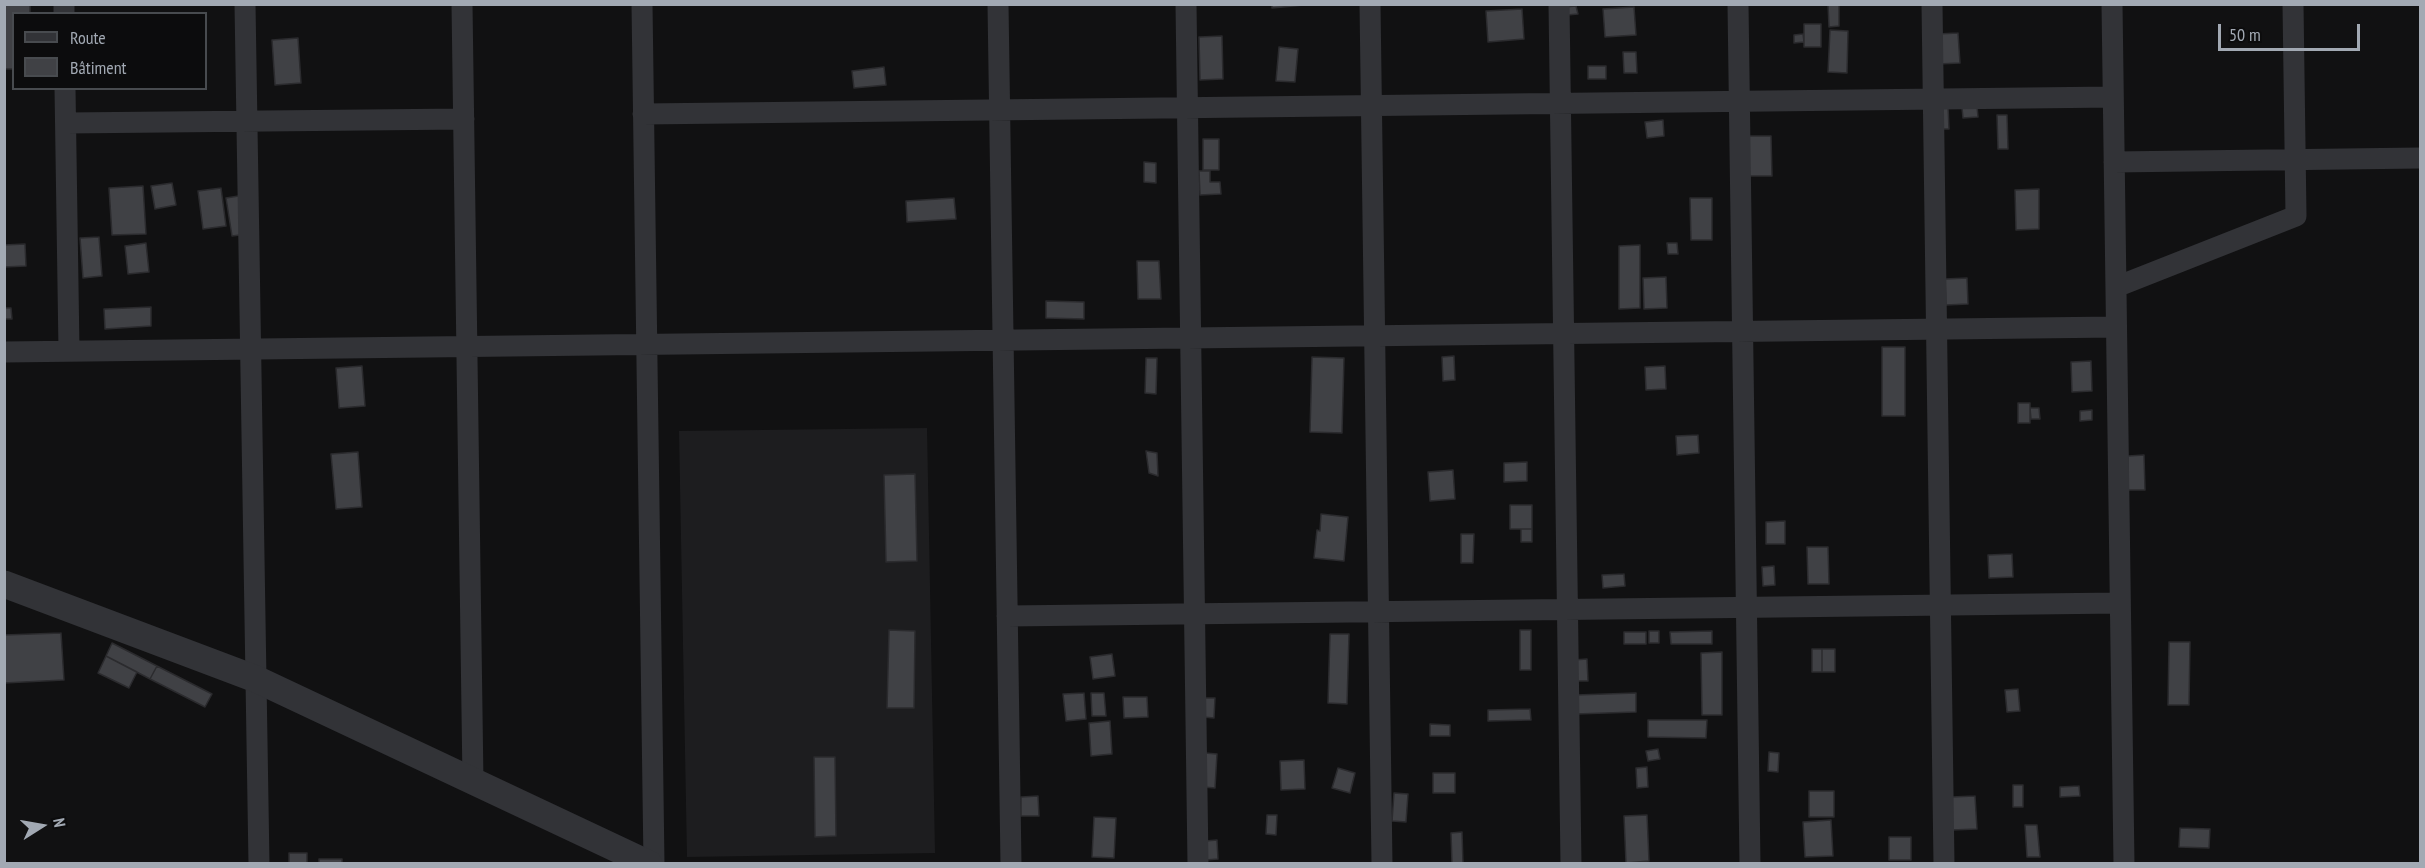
<!DOCTYPE html>
<html>
<head>
<meta charset="utf-8">
<style>
	body { margin:0 }
	#map { position:relative; width:2425px; height:868px; overflow:hidden; background:#111112; font-family:"PT Sans Narrow",sans-serif }
	canvas { display:block }
	.frame { position:absolute; inset:0; border:6px solid #a2a9b3; pointer-events:none }
	.legend { position:absolute; left:12px; top:12px; width:195px; height:78px; box-sizing:border-box; background:#0c0c0d; border:2px solid #484b4f; margin:0; padding:8px 10px; list-style:none; font-size:18px; color:#a2a9b3 }
	.legend li { display:flex; align-items:center; gap:12px; height:30px }
	.legend b { width:30px; border:2px solid #484b4f }
	.north { position:absolute; left:12px; top:796px; width:60px; height:60px; -webkit-text-stroke:4px #0c0c0d; paint-order:stroke; rotate:79deg; font-size:16px; font-weight:700; line-height:24px; text-align:center; color:#a2a9b3 }
	.north::after { content:''; display:block; margin:auto; width:21px; height:27px; background:#a2a9b3; clip-path:polygon(50% 0,100% 100%,50% 72%,0 100%) }
	.scale { position:absolute; left:2218px; top:24px; width:142px; height:27px; box-sizing:border-box; border:3px solid #a2a9b3; border-top:0; padding-left:8px; font-size:18px; line-height:21px; white-space:nowrap; color:#a2a9b3; -webkit-text-stroke:4px #0c0c0d; paint-order:stroke }
</style>
</head>
<body>
<div id="map">
<canvas width="2425" height="868"></canvas>
<div class="frame"></div>
<ul class="legend">
<li><b style="height:8px;background:#323337"></b>Route</li>
<li><b style="height:16px;background:#404145"></b>Bâtiment</li>
</ul>
<div class="north">N</div>
<div class="scale">50 m</div>
</div>
<script>
const ctx = document.querySelector('canvas').getContext('2d');
ctx.lineJoin = 'round';
function paint(path, color) { ctx.fillStyle = color; ctx.fill(path, 'evenodd'); }
const poly = rows => new Path2D(rows.map(r => 'M' + r).join(''));
function strokePath(path, color, width, dash) { ctx.strokeStyle = color; ctx.lineWidth = width; ctx.lineCap = dash ? 'butt' : 'round'; ctx.setLineDash(dash || []); ctx.stroke(path); }
const built = poly([
	[927,428,935,853,687,857,679,431]
]);
const building = poly([
	[4,4,30,4,30,14,14,14,14,69,4,69,4,4],
	[1272,4,1303,4,1304,5,1272,8,1272,4],
	[1828,4,1839,4,1839,26,1829,27,1828,4],
	[1576,6,1578,14,1567,15,1565,7,1576,6],
	[1634,7,1636,35,1605,37,1603,9,1634,7],
	[1522,9,1524,39,1488,42,1486,11,1522,9],
	[1804,24,1821,24,1821,47,1804,47,1804,24],
	[1830,30,1848,31,1847,73,1828,72,1830,30],
	[1958,33,1960,63,1938,64,1937,34,1958,33],
	[1803,34,1804,42,1794,43,1794,35,1803,34],
	[1222,36,1223,79,1200,80,1199,37,1222,36],
	[298,38,301,83,275,85,272,40,298,38],
	[1279,47,1298,49,1295,82,1276,81,1279,47],
	[1623,52,1636,52,1637,73,1624,73,1623,52],
	[1588,66,1606,66,1606,79,1588,79,1588,66],
	[884,67,886,85,854,88,852,71,884,67],
	[1948,106,1949,129,1938,129,1938,107,1948,106],
	[1977,106,1978,117,1963,118,1962,108,1977,106],
	[1997,115,2007,115,2008,149,1998,149,1997,115],
	[1663,120,1664,136,1647,138,1645,122,1663,120],
	[1747,136,1771,136,1772,176,1748,176,1747,136],
	[1203,139,1219,139,1219,170,1203,170,1203,139],
	[1144,162,1156,163,1156,183,1144,182,1144,162],
	[1199,171,1210,171,1210,182,1220,182,1221,194,1200,195,1199,171],
	[172,183,176,205,155,209,151,186,172,183],
	[143,186,146,234,112,235,109,188,143,186],
	[221,188,226,226,203,229,198,191,221,188],
	[2039,189,2039,229,2016,230,2015,190,2039,189],
	[251,194,256,233,232,236,226,198,251,194],
	[954,198,956,219,907,222,906,201,954,198],
	[1690,198,1712,198,1712,240,1691,240,1690,198],
	[99,237,102,276,83,278,80,238,99,237],
	[146,243,149,272,128,274,125,246,146,243],
	[1667,243,1677,243,1678,254,1668,254,1667,243],
	[25,244,26,266,4,267,4,245,25,244],
	[1640,245,1640,308,1619,309,1619,246,1640,245],
	[1137,261,1159,261,1161,299,1138,299,1137,261],
	[1666,277,1667,308,1644,309,1643,278,1666,277],
	[1967,278,1968,304,1946,305,1945,279,1967,278],
	[1046,301,1084,302,1084,319,1046,318,1046,301],
	[151,307,151,326,105,329,104,309,151,307],
	[4,308,11,308,12,319,4,319,4,308],
	[1882,347,1905,347,1905,416,1882,416,1882,347],
	[1454,356,1455,380,1443,381,1442,357,1454,356],
	[1312,357,1344,358,1342,433,1310,432,1312,357],
	[1146,358,1157,358,1156,394,1145,393,1146,358],
	[2091,361,2092,391,2072,392,2071,362,2091,361],
	[362,366,365,406,339,408,336,368,362,366],
	[1665,366,1666,389,1646,390,1645,367,1665,366],
	[2018,403,2030,403,2030,423,2018,423,2018,403],
	[2030,408,2039,408,2040,419,2031,419,2030,408],
	[2092,410,2092,420,2080,421,2080,411,2092,410],
	[1698,435,1699,453,1677,455,1676,436,1698,435],
	[1146,451,1157,453,1158,476,1149,473,1146,451],
	[358,452,362,507,336,509,331,454,358,452],
	[2144,455,2145,490,2128,490,2128,456,2144,455],
	[1527,462,1527,481,1504,482,1504,463,1527,462],
	[1453,470,1455,499,1430,501,1428,472,1453,470],
	[915,474,917,561,886,562,884,475,915,474],
	[1510,505,1532,505,1532,529,1510,529,1510,505],
	[1321,514,1348,517,1344,561,1314,558,1317,530,1320,531,1321,514],
	[1785,521,1785,544,1766,544,1766,522,1785,521],
	[1521,529,1532,529,1532,542,1521,542,1521,529],
	[1461,534,1474,534,1473,563,1461,563,1461,534],
	[1807,547,1828,547,1829,584,1808,584,1807,547],
	[2012,554,2013,577,1989,578,1988,555,2012,554],
	[1774,566,1775,585,1763,586,1762,567,1774,566],
	[1624,574,1625,586,1603,588,1602,575,1624,574],
	[889,630,915,631,914,708,887,708,889,630],
	[1520,630,1531,630,1531,670,1520,670,1520,630],
	[1649,631,1659,631,1659,643,1649,643,1649,631],
	[1712,631,1712,644,1671,644,1670,632,1712,631],
	[1624,632,1646,632,1646,644,1624,644,1624,632],
	[61,633,64,680,4,683,4,635,61,633],
	[1330,634,1349,634,1347,704,1328,703,1330,634],
	[2169,642,2190,642,2189,705,2168,705,2169,642],
	[112,643,157,666,150,679,106,656,112,643],
	[1812,649,1822,649,1822,672,1812,672,1812,649],
	[1822,649,1835,649,1835,672,1822,672,1822,649],
	[1722,652,1722,715,1702,715,1701,653,1722,652],
	[1112,654,1115,676,1093,679,1090,657,1112,654],
	[106,656,137,672,129,688,98,673,106,656],
	[1587,659,1588,681,1574,681,1573,660,1587,659],
	[157,666,212,694,205,707,150,679,157,666],
	[2018,689,2020,711,2007,712,2005,690,2018,689],
	[1084,693,1086,719,1066,721,1063,694,1084,693],
	[1091,693,1104,693,1106,716,1092,716,1091,693],
	[1636,693,1636,712,1576,714,1575,695,1636,693],
	[1123,697,1147,697,1148,717,1124,718,1123,697],
	[1204,698,1215,698,1214,718,1203,717,1204,698],
	[1530,709,1531,720,1488,721,1488,710,1530,709],
	[1648,720,1707,720,1706,738,1648,737,1648,720],
	[1110,721,1112,754,1091,756,1089,723,1110,721],
	[1430,724,1450,725,1450,736,1430,736,1430,724],
	[1658,749,1660,759,1648,761,1646,751,1658,749],
	[1769,752,1779,753,1778,772,1768,771,1769,752],
	[1205,753,1217,754,1215,788,1203,787,1205,753],
	[814,757,835,757,836,836,815,837,814,757],
	[1304,760,1305,789,1281,790,1280,761,1304,760],
	[1647,767,1648,787,1637,788,1636,768,1647,767],
	[1338,768,1355,773,1350,793,1332,788,1338,768],
	[1433,773,1455,773,1455,793,1433,793,1433,773],
	[2013,785,2023,785,2023,807,2013,807,2013,785],
	[2079,786,2080,796,2060,797,2060,787,2079,786],
	[1809,791,1834,791,1834,817,1809,817,1809,791],
	[1394,793,1408,794,1406,822,1392,821,1394,793],
	[1038,796,1039,816,1021,816,1021,797,1038,796],
	[1975,796,1977,829,1952,830,1951,797,1975,796],
	[1267,815,1277,815,1276,835,1266,834,1267,815],
	[1647,815,1649,861,1626,863,1624,816,1647,815],
	[1094,817,1116,818,1114,858,1092,857,1094,817],
	[1831,820,1833,856,1805,857,1803,822,1831,820],
	[2025,825,2037,825,2040,857,2027,857,2025,825],
	[2180,828,2210,829,2209,848,2179,847,2180,828],
	[1462,832,1463,864,1452,864,1451,833,1462,832],
	[1889,837,1911,837,1911,860,1889,860,1889,837],
	[1217,840,1218,859,1206,860,1205,841,1217,840],
	[289,853,307,853,307,864,289,864,289,853],
	[319,859,342,859,342,864,319,864,319,859]
]);
const minor = poly([
	[64,4,64,14],
	[245,4,259,864],
	[462,4,473,782],
	[642,4,654,864],
	[998,4,1011,864],
	[1186,4,1198,864],
	[1370,4,1382,864],
	[1559,4,1571,864],
	[1738,4,1750,864],
	[1932,4,1944,864],
	[2112,4,2124,864],
	[65,88,69,351],
	[643,114,2113,97],
	[66,123,464,119],
	[2114,162,2420,158],
	[2116,287,2296,216,2293,4],
	[4,352,2116,327],
	[1007,616,2120,603]
]);
const tertiary = poly([
	[4,584,256,679,649,864]
]);
paint(built, '#1d1d1f');
paint(building, '#404145');
strokePath(building, '#2b2b2e', 1.5);
strokePath(minor, '#323337', 21);
strokePath(tertiary, '#323337', 27);
</script>
</body>
</html>
